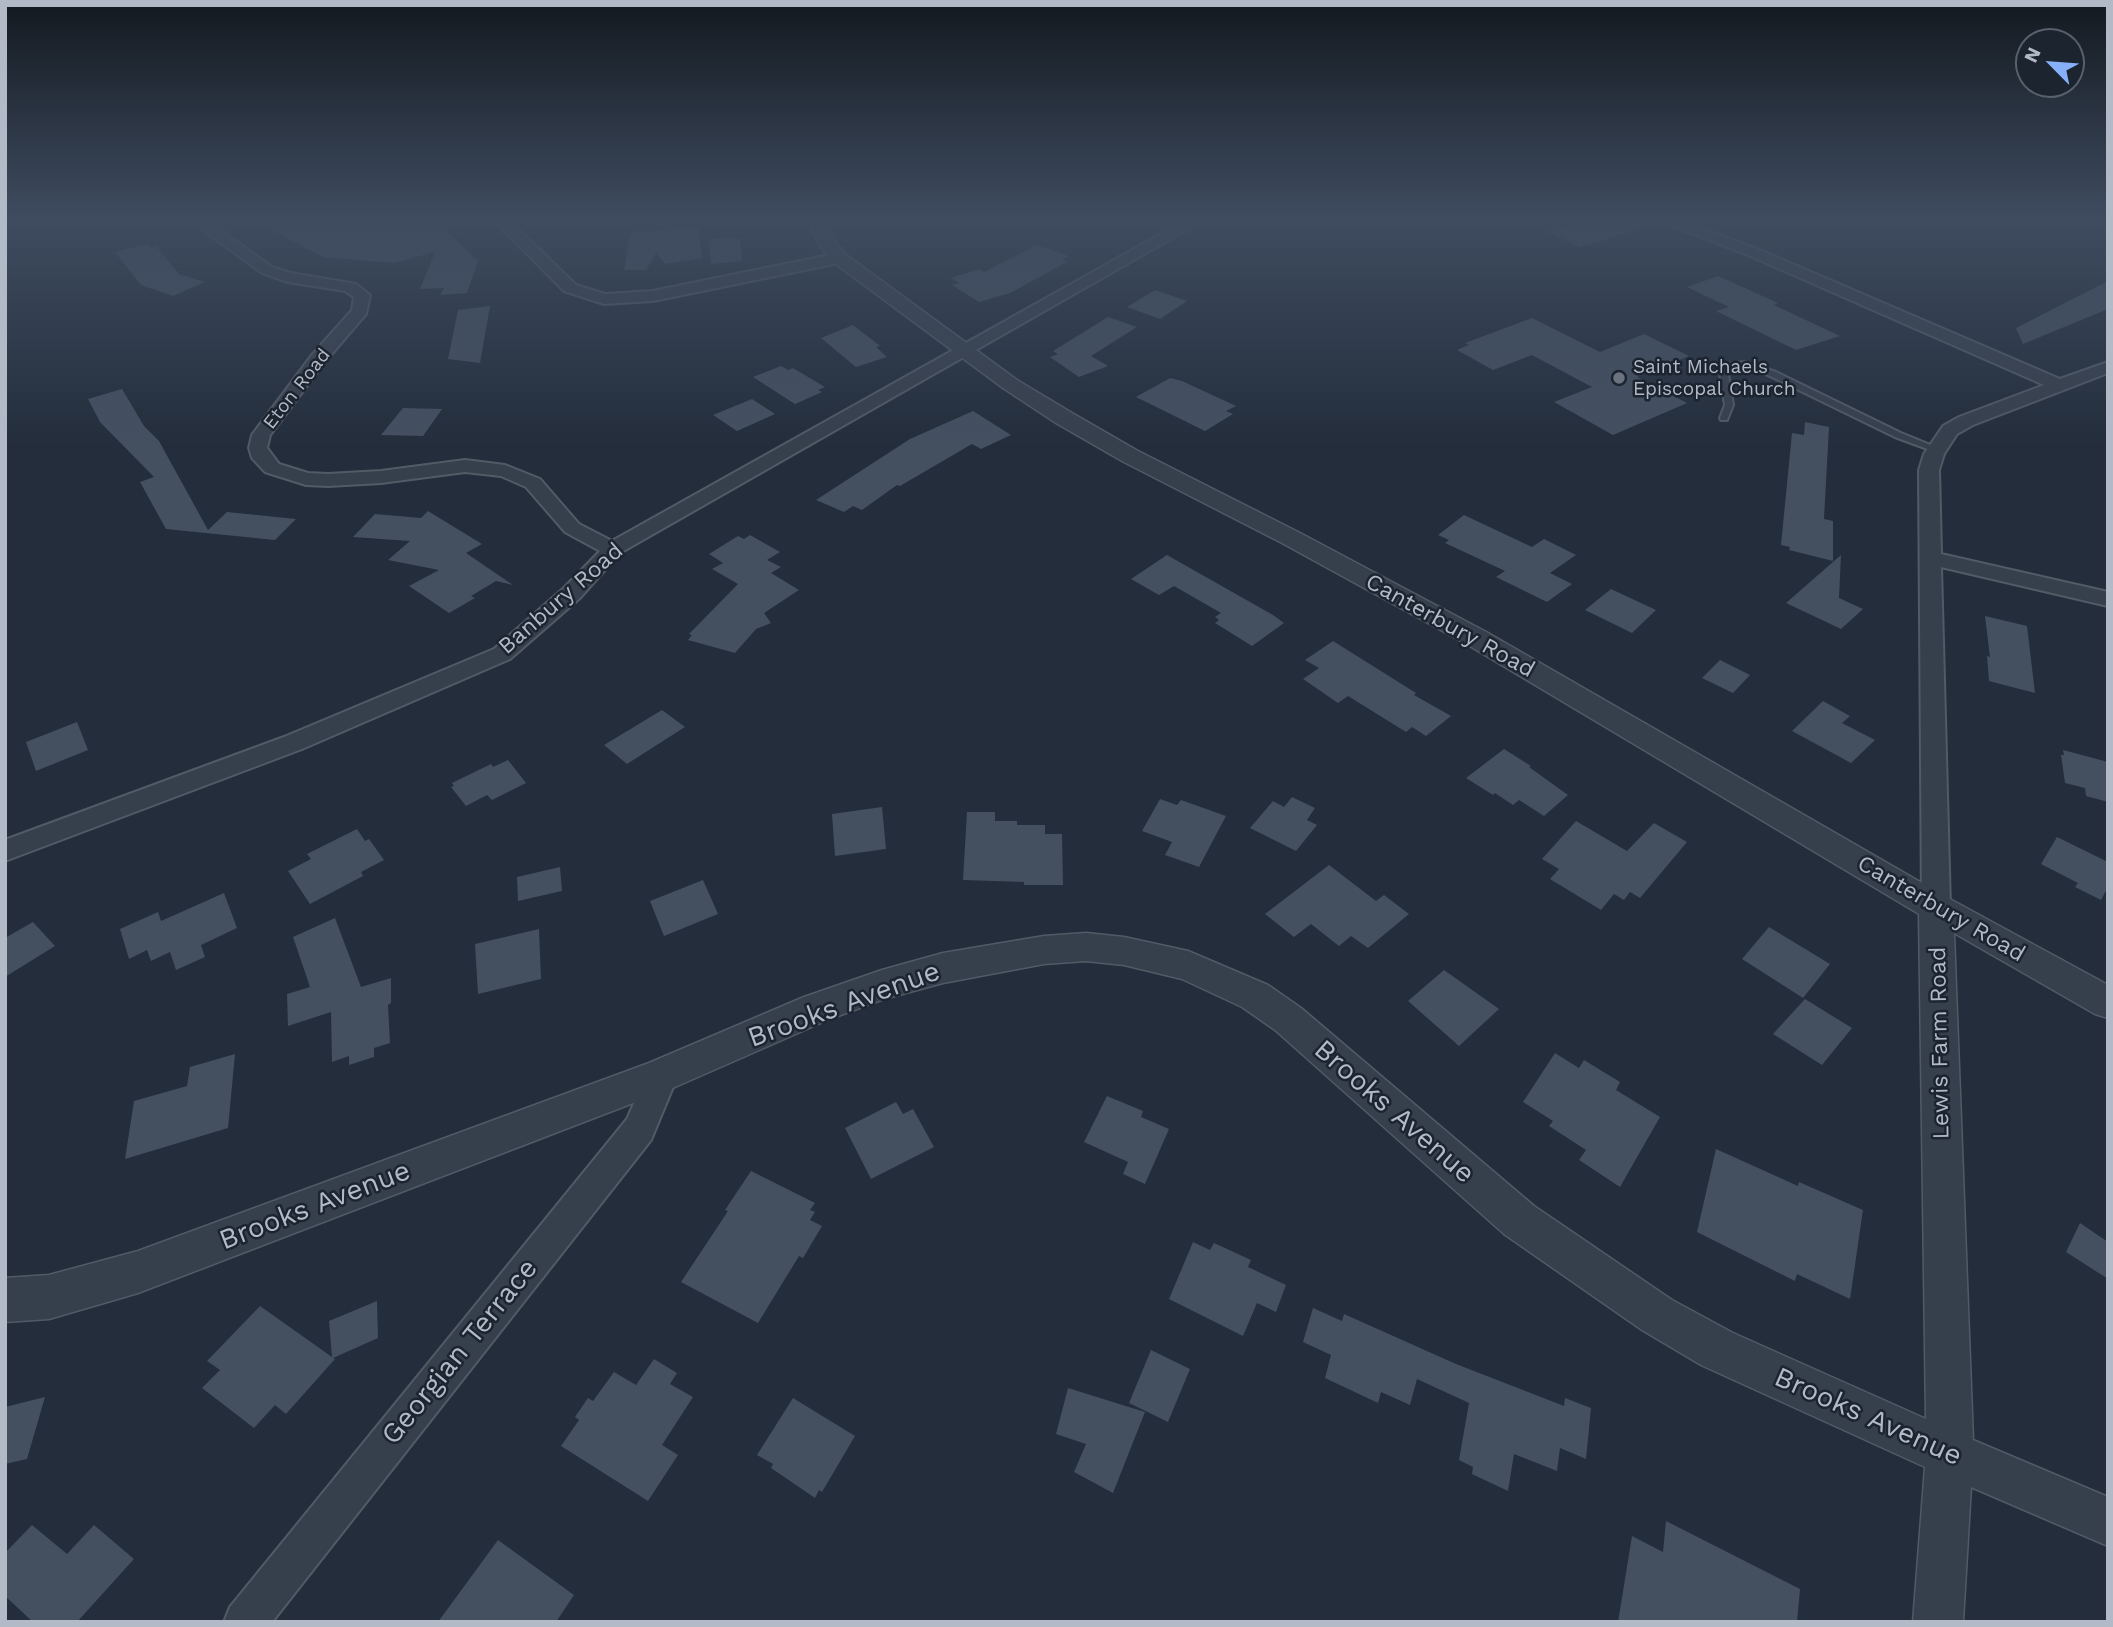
<!DOCTYPE html>
<html>
<head>
<meta charset="utf-8">
<style>
	body { margin:0 }
	#map { position:relative; width:2113px; height:1627px; overflow:hidden; background:#232d3b; font-family:"Work Sans",sans-serif }
	canvas { display:block }
	.frame { position:absolute; inset:0; border:7px solid #b2bac7; pointer-events:none }
	.north { position:absolute; left:2015px; top:28px; width:70px; height:70px; box-sizing:border-box; background:#1c2430; border:2px solid #58606c; border-radius:50%; rotate:295deg; font-size:19px; font-weight:700; line-height:28px; text-align:center; color:#b2bac7 }
	.north::after { content:''; display:block; margin:auto; width:24px; height:32px; background:#86b0f8; clip-path:polygon(50% 0,100% 100%,50% 72%,0 100%) }
</style>
</head>
<body>
<div id="map">
<canvas width="2113" height="1627"></canvas>
<div class="frame"></div>
<div class="north">N</div>
</div>
<script>
const ctx = document.querySelector('canvas').getContext('2d');
ctx.lineJoin = 'round';
function paint(path, color) { ctx.fillStyle = color; ctx.fill(path, 'evenodd'); }
const poly = rows => new Path2D(rows.map(r => 'M' + r).join(''));
function strokePath(path, color, width, dash) { ctx.strokeStyle = color; ctx.lineWidth = width; ctx.lineCap = dash ? 'butt' : 'round'; ctx.setLineDash(dash || []); ctx.stroke(path); }
function drawText(font, color, halo, rows, align = 'center') {
  ctx.font = font + ' "Work Sans",sans-serif'; ctx.lineWidth = 5; ctx.setLineDash([]); ctx.textBaseline = 'middle'; ctx.strokeStyle = halo; ctx.fillStyle = color; for (const [text, x, y, turn = 0] of rows) {
    ctx.save(); ctx.translate(x, y); ctx.rotate((+turn || 0) * Math.PI / 180); ctx.textAlign = isNaN(turn) ? turn : align; if (halo) ctx.strokeText(text, 0, 0); ctx.fillText(text, 0, 0); ctx.restore();
  }
}
const building = poly([
	[299,221,437,221,478,261,467,293,440,295,444,288,420,289,435,252,394,263,323,257,270,229],
	[1585,221,1646,221,1647,227,1580,247,1548,232],
	[698,227,702,258,665,264,656,253,646,270,624,270,630,234,633,232],
	[735,237,736,239,740,239,742,261,711,264,709,239],
	[148,244,151,248,156,246,179,274,205,282,173,296,141,285,115,252],
	[1037,245,1069,256,1062,260,1067,262,1010,293,979,302,952,285,959,283,951,278,979,269,984,272],
	[1718,276,1778,303,1774,305,1840,336,1796,350,1716,311,1729,307,1687,287],
	[2108,281,2108,309,2023,344,2016,328],
	[1155,290,1187,301,1160,319,1127,307],
	[490,306,480,363,448,359,458,310],
	[1108,317,1137,327,1091,356,1108,366,1079,377,1050,357,1058,354,1053,351],
	[1532,318,1600,352,1644,334,1689,356,1637,377,1687,403,1613,435,1554,402,1592,387,1532,355,1493,370,1457,350,1469,345,1465,343],
	[853,325,880,346,876,347,887,357,856,367,821,338],
	[781,366,788,370,793,368,825,387,818,390,822,392,795,404,753,377],
	[1170,378,1182,381,1236,406,1226,411,1233,414,1205,431,1136,397],
	[122,389,144,426,159,441,208,530,227,512,296,519,275,540,166,529,140,482,154,477,100,422,88,399],
	[752,399,775,414,737,431,713,415],
	[403,408,442,409,423,436,381,435],
	[973,411,1011,435,981,449,972,444,900,486,897,485,862,510,853,506,844,512,816,500,910,439],
	[1805,422,1829,427,1824,519,1833,521,1833,561,1789,550,1790,547,1781,545,1792,433,1804,435],
	[428,511,482,544,466,553,513,585,496,581,471,596,475,598,449,613,409,586,439,570,388,560,410,541,353,537,375,514,421,518],
	[1464,515,1532,547,1544,539,1576,555,1550,573,1572,584,1547,602,1496,577,1505,571,1445,543,1449,540,1438,535],
	[750,535,780,552,767,560,781,567,771,573,799,590,764,613,771,623,756,629,735,653,688,640,692,635,689,634,738,584,712,569,723,563,709,554,738,536,744,539],
	[1167,555,1273,615,1284,623,1252,646,1215,623,1219,620,1215,617,1221,613,1174,586,1159,595,1131,579],
	[1841,555,1839,598,1863,609,1841,629,1786,603],
	[1611,589,1656,610,1632,633,1585,610],
	[1985,616,2027,626,2035,693,1989,681,1987,656,1990,657],
	[1333,641,1416,693,1414,695,1451,716,1426,736,1412,727,1406,732,1348,696,1338,703,1303,679,1319,668,1305,660],
	[1720,660,1750,675,1733,693,1702,678],
	[1823,701,1850,716,1842,723,1875,740,1851,763,1792,731],
	[662,710,685,727,627,764,604,745],
	[77,722,88,750,36,771,26,742],
	[1504,749,1531,766,1529,767,1568,795,1544,816,1519,800,1513,805,1495,793,1493,795,1466,778],
	[2063,750,2108,762,2108,802,2086,796,2085,788,2065,783,2061,755,2064,755],
	[508,760,526,783,492,800,487,795,466,806,451,787,454,786,452,783,491,764,493,767],
	[1292,797,1315,808,1307,820,1317,825,1296,851,1250,828,1273,801,1284,807],
	[1160,799,1177,805,1181,800,1226,816,1199,867,1165,855,1172,842,1142,831],
	[882,807,886,849,835,856,832,814],
	[967,812,995,812,995,821,1017,821,1017,825,1045,825,1045,834,1062,834,1063,885,1024,885,1024,882,963,880],
	[1576,821,1627,851,1654,823,1687,842,1640,898,1630,892,1624,900,1614,894,1601,910,1550,879,1559,869,1542,859],
	[357,829,365,841,369,839,384,860,361,872,363,876,310,904,288,871,311,859,307,854],
	[2057,837,2108,862,2108,887,2101,900,2075,887,2078,883,2041,864],
	[1329,865,1376,901,1384,895,1409,914,1368,948,1351,936,1339,946,1311,924,1294,937,1265,914],
	[560,867,562,891,518,901,517,877],
	[703,880,718,914,664,936,650,901],
	[224,893,237,928,201,945,205,957,176,970,170,952,151,961,147,950,129,959,120,929,158,912,161,921],
	[335,918,361,987,391,978,391,1003,388,1005,390,1043,374,1048,374,1057,349,1065,349,1056,332,1062,331,1012,288,1026,287,994,310,987,293,937],
	[33,922,55,946,5,977,5,938],
	[1769,927,1830,964,1803,998,1742,959],
	[539,929,541,979,478,994,475,944],
	[1444,970,1499,1009,1459,1046,1408,1001],
	[1805,999,1852,1028,1822,1065,1773,1034],
	[1555,1053,1579,1068,1584,1060,1620,1082,1616,1090,1660,1117,1620,1187,1579,1160,1586,1150,1549,1126,1553,1121,1523,1102],
	[235,1054,228,1128,125,1159,134,1101,187,1086,190,1067],
	[1107,1096,1143,1111,1141,1117,1169,1129,1145,1184,1123,1174,1128,1162,1084,1142],
	[896,1102,903,1114,913,1109,934,1147,871,1179,845,1128],
	[1716,1149,1798,1186,1799,1182,1863,1210,1850,1299,1797,1274,1795,1281,1697,1232],
	[751,1171,815,1203,810,1210,815,1212,810,1220,822,1226,803,1258,799,1256,758,1323,681,1282,728,1211,725,1210],
	[2080,1223,2108,1242,2108,1279,2066,1252],
	[1193,1242,1210,1250,1214,1243,1251,1260,1248,1267,1286,1285,1276,1312,1257,1303,1243,1336,1169,1299],
	[377,1301,378,1338,333,1358,335,1359,286,1414,275,1405,254,1428,202,1388,220,1370,207,1361,260,1306,332,1357,329,1321],
	[1313,1308,1342,1321,1344,1314,1456,1364,1564,1406,1565,1398,1591,1408,1586,1459,1560,1448,1557,1471,1514,1454,1508,1491,1472,1474,1473,1467,1459,1460,1469,1403,1417,1379,1410,1405,1381,1392,1378,1403,1325,1378,1331,1355,1303,1342],
	[1151,1350,1190,1369,1168,1422,1129,1403],
	[654,1359,677,1373,670,1384,693,1397,662,1445,678,1455,648,1501,561,1446,579,1420,575,1417,588,1398,593,1401,614,1372,636,1385],
	[1068,1388,1145,1412,1113,1493,1074,1472,1086,1444,1056,1434],
	[45,1397,27,1459,5,1464,5,1407],
	[793,1398,855,1436,822,1492,819,1490,815,1498,771,1468,773,1464,757,1455],
	[1666,1521,1800,1589,1797,1622,1618,1622,1632,1536,1663,1552],
	[32,1525,67,1554,94,1525,134,1559,77,1622,33,1622,5,1596,5,1553],
	[498,1540,574,1595,556,1622,438,1622]
]);
const service = poly([
	[1745,362,1776,372,1901,433,1940,449,1933,451,1895,437,1770,376,1744,366,1732,368,1728,374,1733,405,1727,420,1721,420,1720,418,1725,405,1720,374,1726,364,1745,362]
]);
const minor = poly([
	[191,221,208,221,272,267,291,273,356,284,370,295,366,314,324,363,270,435,267,448,279,464,308,473,328,474,381,471,465,460,505,465,540,479,579,524,612,541,1184,221,1202,221,620,553,580,598,510,659,302,749,5,861,5,840,284,737,494,649,564,588,600,551,565,532,526,487,501,476,465,472,381,483,328,486,306,485,265,472,252,458,249,448,252,435,312,355,352,310,354,297,345,291,288,282,262,273,191,221],
	[495,221,510,221,576,285,605,294,653,291,839,253,847,258,839,263,653,301,604,304,564,291,495,221],
	[1660,221,1681,221,1760,250,2060,379,2108,362,2108,373,1973,425,1957,434,1944,454,1939,470,1941,554,2108,592,2108,606,1941,567,1950,907,1946,915,1936,918,1926,915,1922,907,1919,470,1924,454,1943,426,1959,417,2044,385,1750,256,1660,221],
	[662,1061,673,1065,678,1075,651,1140,272,1622,224,1622,230,1607,627,1119,651,1065,662,1061]
]);
const tertiary = poly([
	[808,221,826,221,836,243,845,254,1017,380,1072,413,1138,451,1300,533,1488,633,1948,898,2108,985,2108,1018,2095,1014,1954,933,1973,1440,2108,1497,2108,1546,1971,1487,1963,1622,1913,1622,1925,1467,1701,1365,1642,1330,1504,1234,1275,1030,1242,1007,1182,979,1124,965,1086,961,1044,964,943,983,884,999,830,1019,675,1087,138,1293,49,1319,5,1322,5,1278,49,1275,138,1251,649,1063,804,997,882,970,943,953,1044,936,1086,933,1124,937,1188,951,1268,985,1301,1008,1534,1206,1672,1300,1733,1333,1926,1419,1919,914,1468,645,1282,543,1122,461,1056,423,1003,388,833,262,819,245,808,221]
]);
const markers = [
	[1619,378,7,"#6b7280"]
];
const farPoinames = [
	["Saint Michaels",1633,367],
	["Episcopal Church",1633,389]
];
const farStreetnames = [
	["Eton Road",297,389,-52]
];
const streetNames = [
	["Banbury Road",561,599,-41],
	["Canterbury Road",1450,626,29],
	["Canterbury Road",1941,909,30],
	["Lewis Farm Road",1940,1043,-91]
];
const nearStreetnames = [
	["Brooks Avenue",844,1005,-20],
	["Brooks Avenue",1394,1112,41],
	["Brooks Avenue",315,1206,-21],
	["Georgian Terrace",460,1352,-51],
	["Brooks Avenue",1868,1417,24]
];
paint(building, '#445060');
strokePath(service, '#525a66', 4);
strokePath(minor, '#525a66', 4);
strokePath(tertiary, '#525a66', 3);
paint(service, '#363f4c');
paint(minor, '#363f4c');
paint(tertiary, '#363f4c');
const sky = ctx.createLinearGradient(0, 0, 0, 449);
sky.addColorStop(0, '#131920');
sky.addColorStop(0.49, '#3f4c60');
sky.addColorStop(1, '#3f4c6000');
ctx.fillStyle = sky;
ctx.fillRect(0, 0, 2113, 449);
for (const [x, y, r, color] of markers) { const dot = new Path2D(); dot.arc(x, y, r, 0, 2 * Math.PI); ctx.fillStyle = color; ctx.fill(dot); strokePath(dot, '#1c2430', 2.5); }
drawText('19px', '#b2bac7', '#1c2430', farPoinames, 'left');
drawText('19px', '#b2bac7', '#1c2430', farStreetnames);
drawText('23px', '#b2bac7', '#1c2430', streetNames);
drawText('28px', '#b2bac7', '#1c2430', nearStreetnames);
</script>
</body>
</html>
